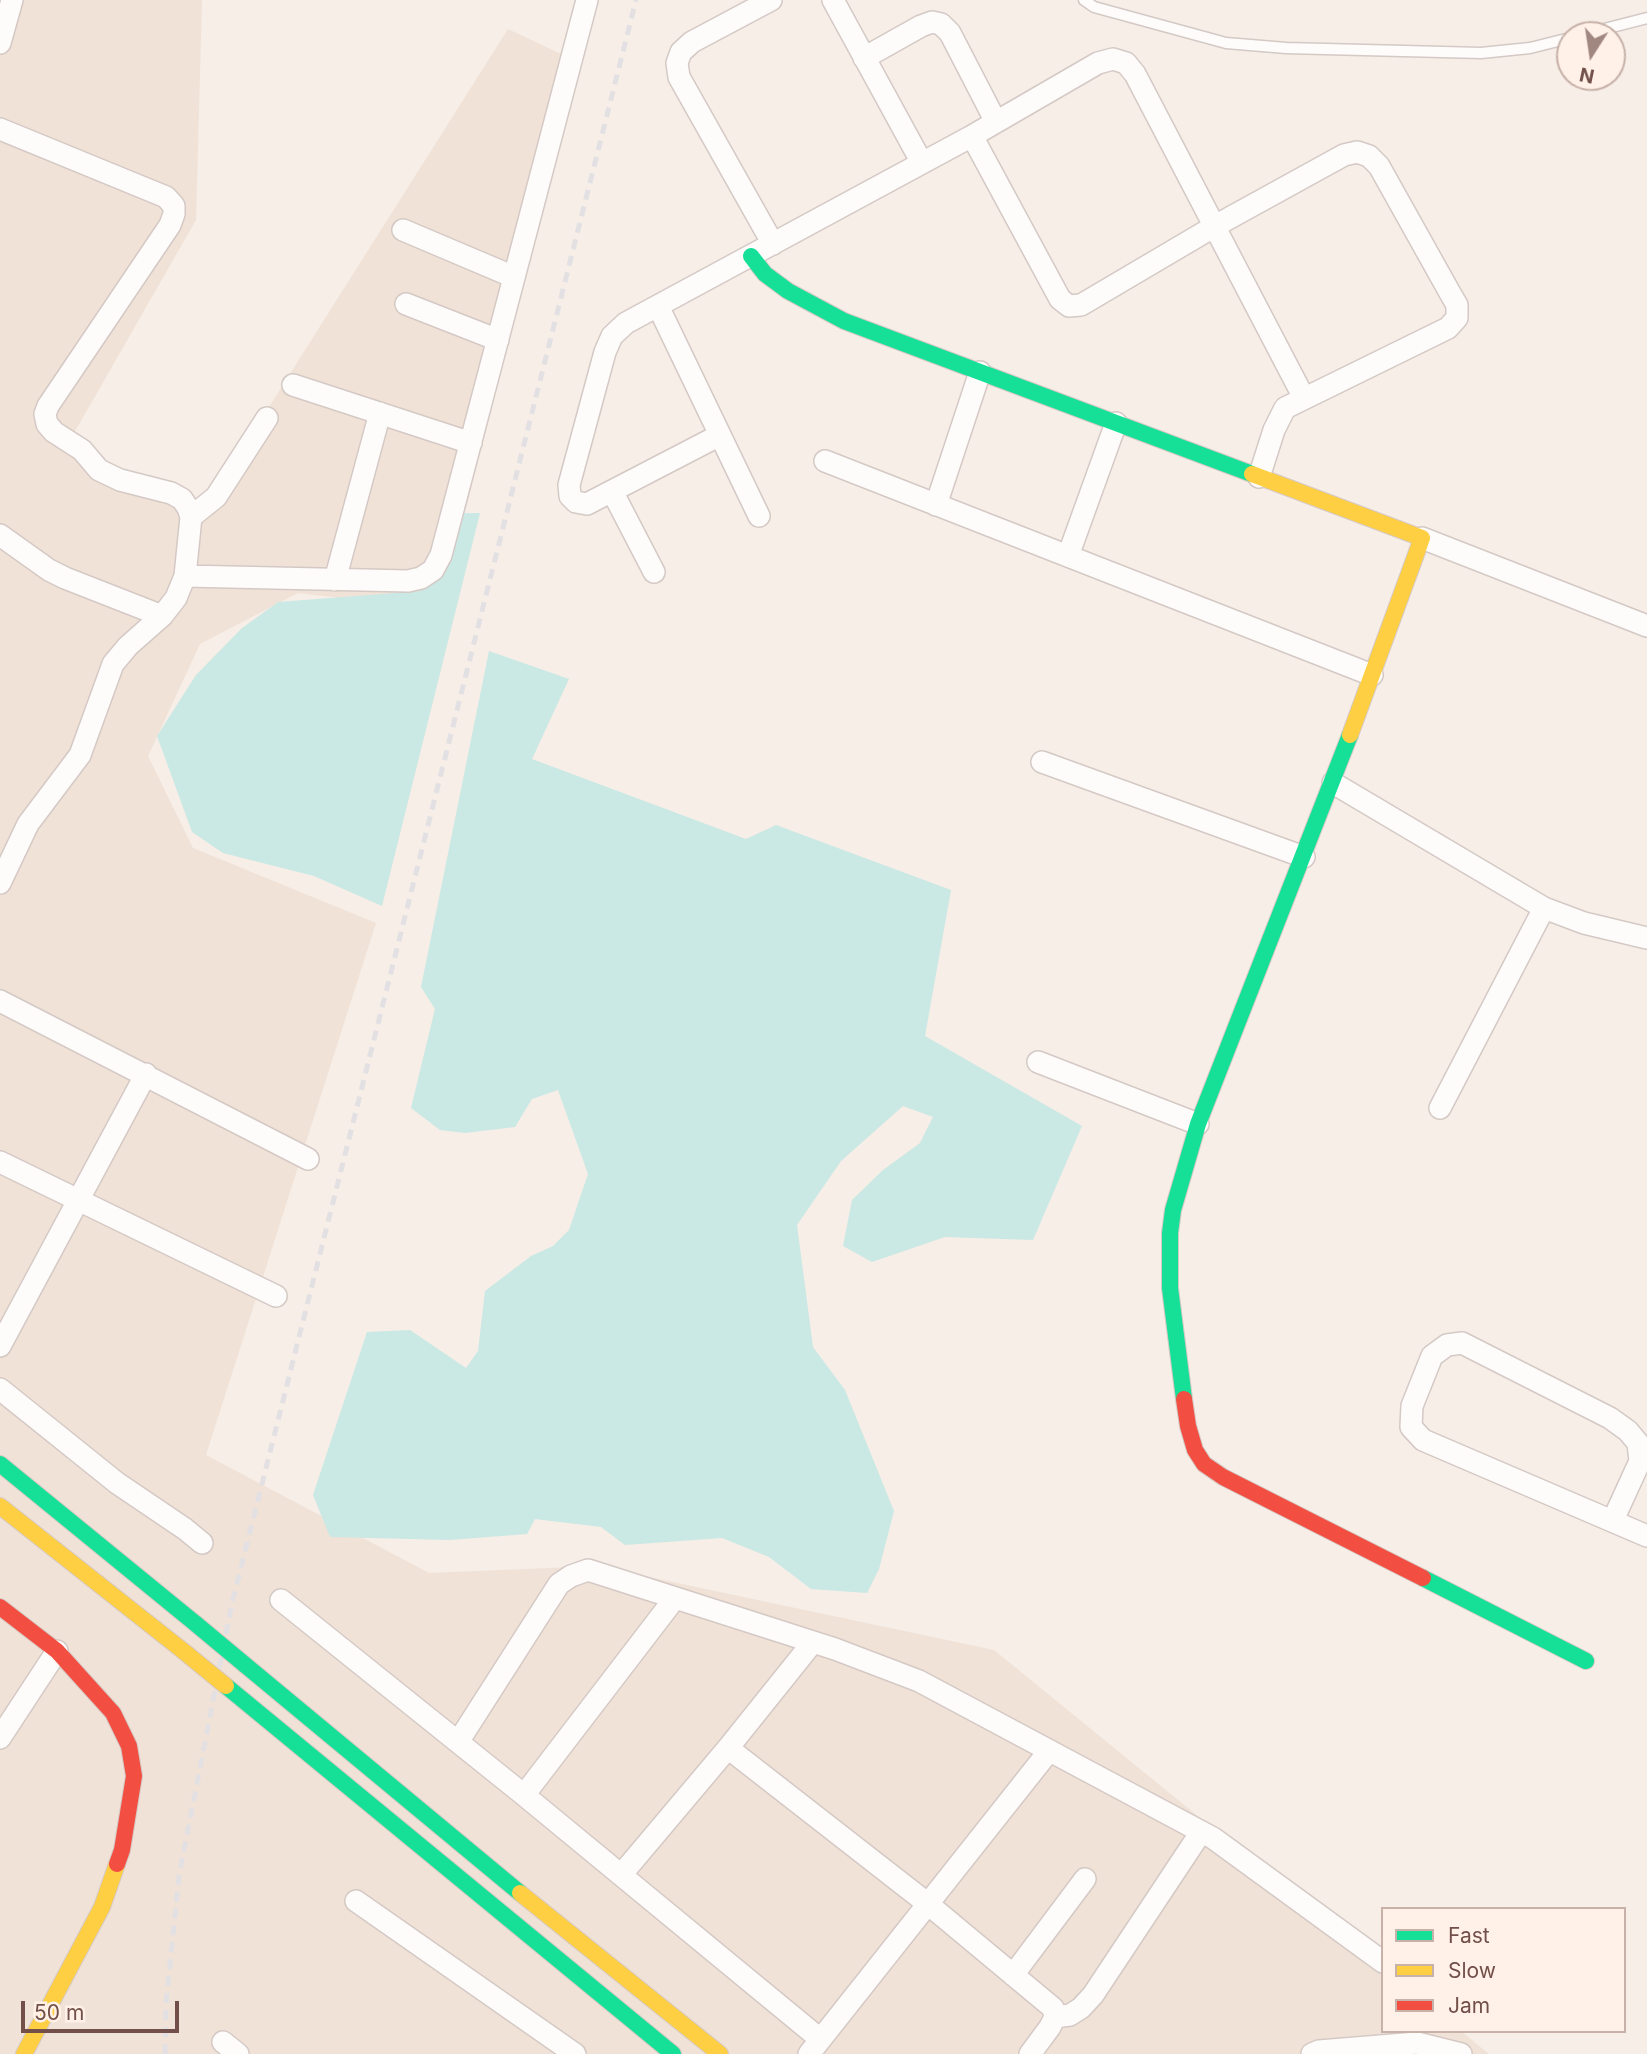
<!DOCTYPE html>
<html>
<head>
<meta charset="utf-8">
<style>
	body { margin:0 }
	#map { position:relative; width:1647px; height:2054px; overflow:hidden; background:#f6eee7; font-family:Inter,sans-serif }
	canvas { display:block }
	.legend { position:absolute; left:1381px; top:1907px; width:245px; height:126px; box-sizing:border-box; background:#fff1e7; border:2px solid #c7b1a8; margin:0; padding:9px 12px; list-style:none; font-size:21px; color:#725049 }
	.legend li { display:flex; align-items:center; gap:14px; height:35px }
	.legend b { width:35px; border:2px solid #c7b1a8 }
	.north { position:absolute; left:1556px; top:21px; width:70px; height:70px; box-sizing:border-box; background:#fff1e7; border:2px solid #c7b1a8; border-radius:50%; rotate:192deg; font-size:19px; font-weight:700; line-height:28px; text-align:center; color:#725049 }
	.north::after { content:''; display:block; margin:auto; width:24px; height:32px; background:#a08780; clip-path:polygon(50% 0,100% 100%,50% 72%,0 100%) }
	.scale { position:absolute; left:21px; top:2001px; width:158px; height:32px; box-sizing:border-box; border:4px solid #725049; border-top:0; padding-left:9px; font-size:21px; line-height:24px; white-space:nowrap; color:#725049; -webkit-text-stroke:5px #fff1e7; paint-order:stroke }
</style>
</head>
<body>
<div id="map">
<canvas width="1647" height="2054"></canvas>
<ul class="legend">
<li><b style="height:9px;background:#16e098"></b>Fast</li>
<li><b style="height:9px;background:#ffcf43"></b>Slow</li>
<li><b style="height:9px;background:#f24e42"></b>Jam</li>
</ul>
<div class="north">N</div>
<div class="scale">50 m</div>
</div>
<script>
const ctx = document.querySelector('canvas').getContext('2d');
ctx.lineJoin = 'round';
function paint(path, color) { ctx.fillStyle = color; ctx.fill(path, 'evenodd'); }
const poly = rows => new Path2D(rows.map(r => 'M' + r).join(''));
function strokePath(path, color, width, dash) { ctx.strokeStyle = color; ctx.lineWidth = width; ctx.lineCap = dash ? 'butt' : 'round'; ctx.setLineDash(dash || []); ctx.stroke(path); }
const residential = poly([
	[0,0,202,0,196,220,66,447,207,505,508,29,580,63,440,610,298,593,200,644,148,756,193,848,376,923,206,1455,429,1573,597,1566,994,1650,1383,1967,1383,2031,1461,2031,1489,2054,0,2054]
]);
const water = poly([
	[445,513,480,513,382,906,314,876,223,853,192,832,157,736,196,675,241,629,278,602,421,591],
	[489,651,569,679,532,759,746,839,776,825,951,890,925,1036,1082,1126,1033,1240,945,1237,872,1262,843,1246,852,1200,883,1170,920,1143,933,1117,903,1106,841,1161,797,1225,813,1347,845,1390,894,1511,879,1569,867,1593,811,1589,769,1557,722,1538,625,1545,601,1527,535,1519,527,1534,450,1540,330,1537,313,1495,367,1332,410,1330,466,1368,478,1351,485,1291,531,1256,553,1246,569,1230,588,1174,558,1090,532,1099,515,1127,465,1133,440,1130,411,1108,435,1009,421,987]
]);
const lane = poly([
	[1084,0,1094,7,1226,43,1286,48,1481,53,1530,48,1570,38],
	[1581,35,1647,18]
]);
const street = poly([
	[771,0,692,42,681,52,677,63,679,77,773,244],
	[833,0,922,163],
	[0,43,12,0],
	[864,58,921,26,932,22,941,24,950,33,996,122],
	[0,129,166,197,174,206,174,214,170,225,48,406,45,414,47,424,54,432,82,450,99,470,120,480,171,493,182,499,188,508,191,517,185,576,176,598,162,616,128,646,113,664,80,755,28,824,0,883],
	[972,136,1098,63,1113,59,1126,63,1135,74,1304,398],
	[403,230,514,277],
	[406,304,498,340],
	[658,306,759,516],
	[293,385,471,443],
	[720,435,587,504,576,502,570,496,569,485,605,352,612,336,626,323,972,136,1060,299,1069,306,1081,305,1215,226,1344,155,1357,152,1369,156,1379,166,1450,293,1457,305,1457,318,1448,328,1285,408,1274,430,1259,477],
	[825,461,1372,675],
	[612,491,654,572],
	[936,505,980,372],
	[191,517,216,497,267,418],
	[0,535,49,570,65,578,162,616],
	[1422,538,1647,626],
	[1068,556,1116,423],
	[185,576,408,581,421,578,433,570,441,555,587,0],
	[335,580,380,413],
	[1042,762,1304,857],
	[1333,783,1544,908,1584,923,1647,938],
	[0,1001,308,1159],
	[1038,1062,1198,1124],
	[1440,1108,1544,908],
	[0,1162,276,1296],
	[0,1346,146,1074],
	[0,1389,117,1483,185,1529,202,1543],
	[1613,1520,1640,1461,1638,1443,1628,1431,1610,1418,1462,1343,1447,1345,1432,1356,1412,1406,1411,1427,1423,1440,1647,1536],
	[281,1600,524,1795,820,2039],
	[0,1738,57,1651],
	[458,1742,559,1584,571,1576,588,1570,835,1649,919,1681,1213,1838,1383,1962],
	[728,1748,928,1904,1053,2008,1055,2017,1050,2027,1030,2054],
	[524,1795,675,1598],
	[621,1875,728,1748,813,1642],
	[356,1901,575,2054],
	[1013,1975,1085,1879],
	[1055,2017,1070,2015,1081,2008,1093,1995,1201,1832],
	[223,2042,238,2054],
	[809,2054,1049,1751],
	[1312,2054,1319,2051,1417,2043,1461,2054]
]);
const fast = poly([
	[751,256,765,274,788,291,844,321,1252,474],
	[1184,1399,1170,1288,1170,1233,1173,1210,1198,1124,1350,735],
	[0,1464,196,1624],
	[1423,1578,1586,1661],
	[244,1664,520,1893],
	[226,1686,673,2054]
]);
const slow = poly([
	[1252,474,1422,538,1350,735],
	[0,1506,182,1650],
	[520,1893,720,2054],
	[24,2054,102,1907,117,1864]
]);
const jam = poly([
	[1184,1399,1188,1426,1195,1450,1204,1464,1223,1477,1423,1578],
	[0,1607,57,1651,113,1713,129,1746,134,1776,122,1850,117,1864]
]);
const rail = poly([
	[165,2054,166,2004,179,1876,232,1603,636,0]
]);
const fastBridge = poly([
	[196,1624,244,1664]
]);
const slowBridge = poly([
	[182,1650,226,1686]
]);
paint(residential, '#f1e2d7');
paint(water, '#cae8e4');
strokePath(lane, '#d4c9c5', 13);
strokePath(street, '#d4c9c5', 24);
strokePath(fast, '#d5c9c4', 18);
strokePath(slow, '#d5c9c4', 18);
strokePath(jam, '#d5c9c4', 18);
strokePath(lane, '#fefcfb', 10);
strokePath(street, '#fefcfb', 21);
strokePath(fast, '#16e098', 16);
strokePath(slow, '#ffcf43', 16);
strokePath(jam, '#f24e42', 16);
strokePath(rail, '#e3e0e3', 5, [10, 7]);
strokePath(fastBridge, '#d5c8c4', 18, []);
strokePath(slowBridge, '#d5c8c4', 18, []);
strokePath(fastBridge, '#16e098', 16);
strokePath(slowBridge, '#ffcf43', 16);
</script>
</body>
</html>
